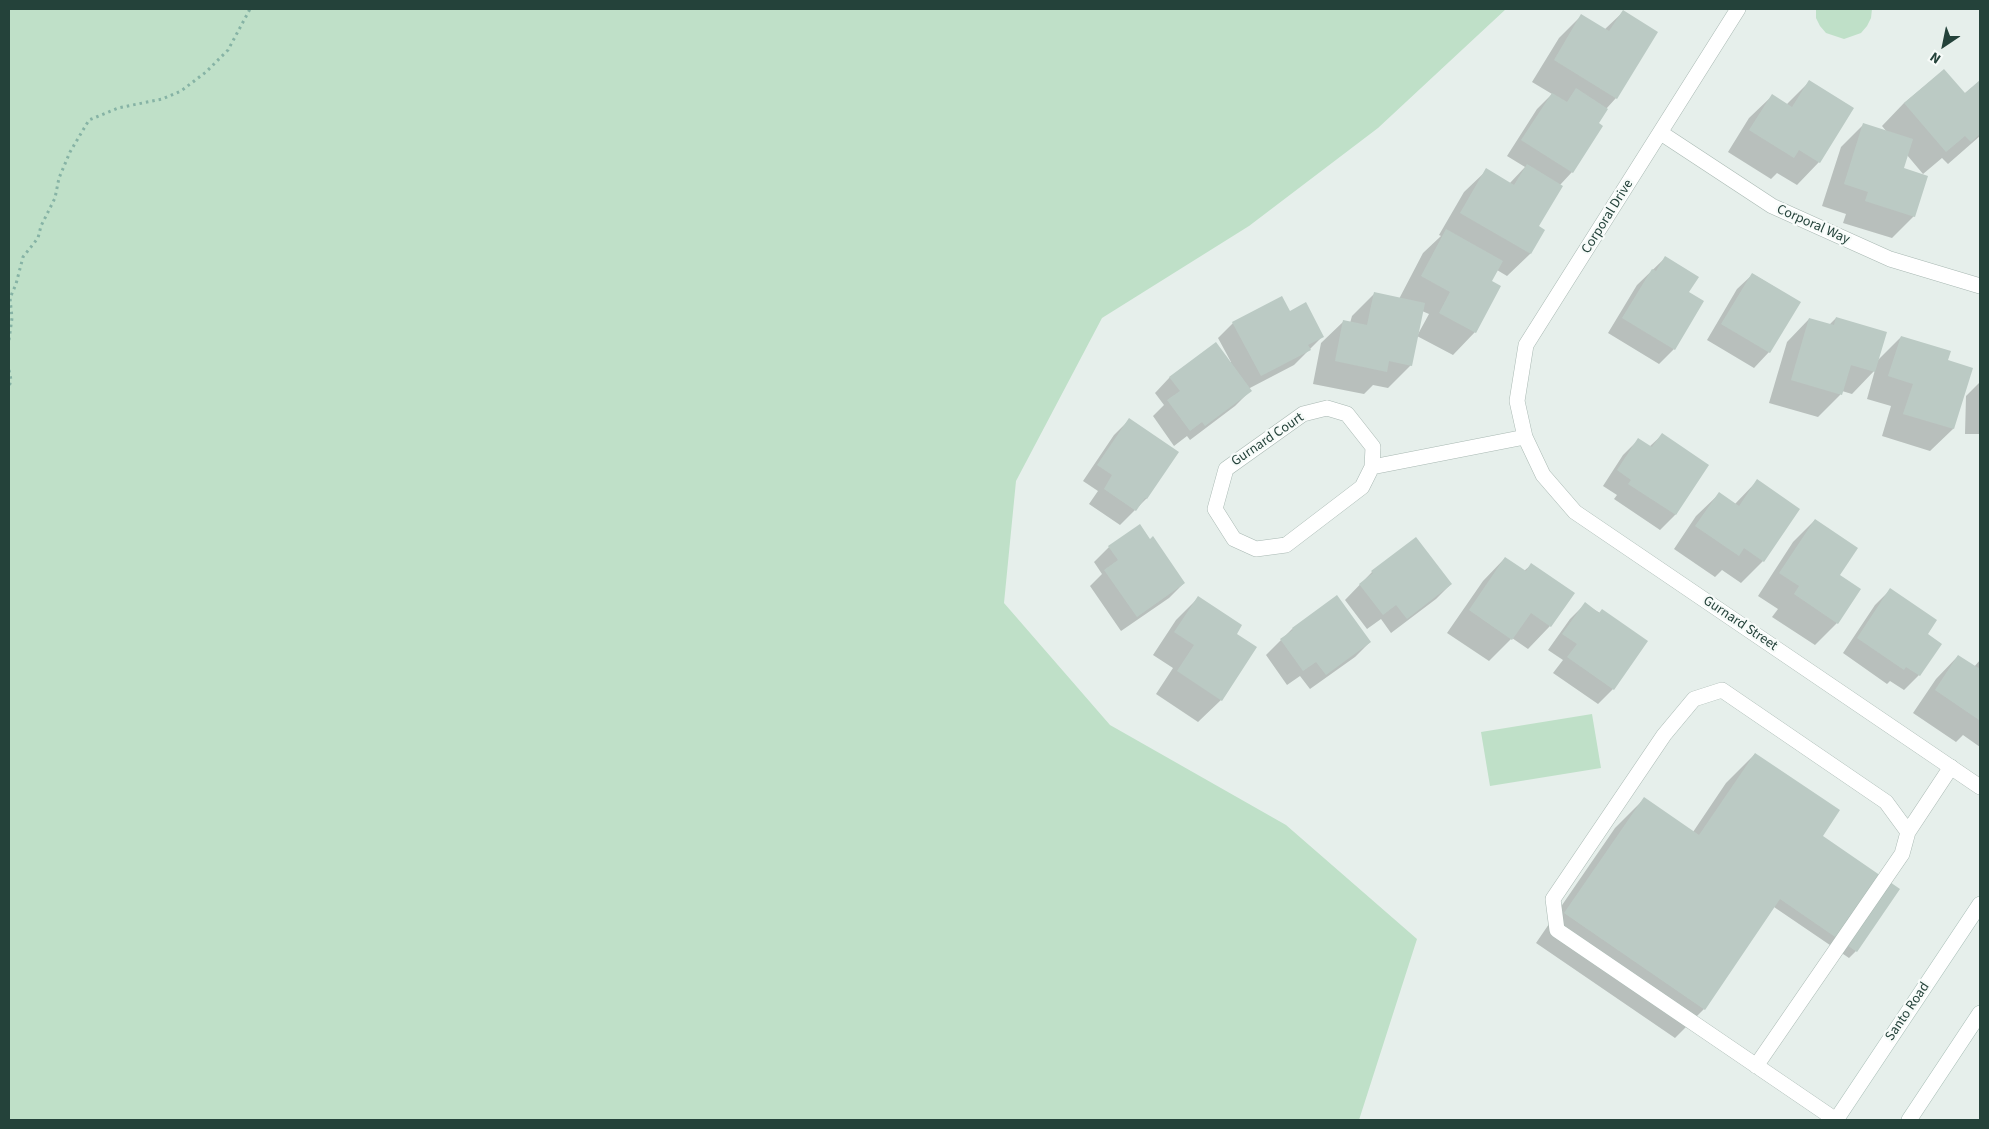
<!DOCTYPE html>
<html>
<head>
<meta charset="utf-8">
<style>
	body { margin:0 }
	#map { position:relative; width:1989px; height:1129px; overflow:hidden; background:#e6efeb; font-family:"Source Sans 3",sans-serif }
	canvas { display:block }
	.frame { position:absolute; inset:0; border:10px solid #24423a; pointer-events:none }
	.north { position:absolute; left:1919px; top:20px; width:50px; height:50px; -webkit-text-stroke:4px #f7fbf9; paint-order:stroke; rotate:214deg; font-size:14px; font-weight:700; line-height:20px; text-align:center; color:#24423a }
	.north::after { content:''; display:block; margin:auto; width:18px; height:22px; background:#24423a; clip-path:polygon(50% 0,100% 100%,50% 72%,0 100%) }
</style>
</head>
<body>
<div id="map">
<canvas width="1989" height="1129"></canvas>
<div class="frame"></div>
<div class="north">N</div>
</div>
<script>
const ctx = document.querySelector('canvas').getContext('2d');
ctx.lineJoin = 'round';
function paint(path, color) { ctx.fillStyle = color; ctx.fill(path, 'evenodd'); }
const poly = rows => new Path2D(rows.map(r => 'M' + r).join(''));
function strokePath(path, color, width, dash) { ctx.strokeStyle = color; ctx.lineWidth = width; ctx.lineCap = dash ? 'butt' : 'round'; ctx.setLineDash(dash || []); ctx.stroke(path); }
function drawText(font, color, halo, rows, align = 'center') {
  ctx.font = font + ' "Source Sans 3",sans-serif'; ctx.lineWidth = 4.5; ctx.setLineDash([]); ctx.textBaseline = 'middle'; ctx.strokeStyle = halo; ctx.fillStyle = color; for (const [text, x, y, turn = 0] of rows) {
    ctx.save(); ctx.translate(x, y); ctx.rotate((+turn || 0) * Math.PI / 180); ctx.textAlign = isNaN(turn) ? turn : align; if (halo) ctx.strokeText(text, 0, 0); ctx.fillText(text, 0, 0); ctx.restore();
  }
}
const green = poly([
	[9,9,1506,9,1378,128,1249,226,1102,318,1016,481,1004,603,1110,725,1286,825,1417,939,1359,1120,9,1120],
	[1816,9,1872,9,1871,18,1867,26,1861,33,1844,39,1826,33,1820,26,1816,18],
	[1592,714,1601,768,1490,786,1481,732]
]);
const shadow = poly([
	[1623,12,1616,98,1606,109,1572,172,1560,185,1537,226,1543,231,1530,254,1507,276,1497,270,1490,282,1475,332,1453,355,1417,336,1429,314,1422,311,1411,365,1388,388,1373,385,1364,394,1313,384,1321,343,1344,321,1350,323,1352,316,1374,294,1399,299,1423,253,1441,236,1439,235,1464,192,1487,170,1509,184,1525,167,1507,156,1537,109,1552,94,1532,82,1559,38,1581,16,1604,30],
	[1944,70,1964,94,1980,81,1980,136,1948,164,1942,158,1923,174,1907,155,1902,169,1914,216,1892,238,1843,223,1846,214,1822,206,1841,147,1864,124,1887,132,1882,126,1904,103],
	[1809,82,1819,162,1797,185,1777,173,1771,179,1728,152,1749,118,1772,96,1786,105],
	[1665,258,1688,292,1674,349,1659,364,1608,333,1637,285],
	[1753,274,1799,302,1769,352,1754,368,1707,340,1737,289],
	[1290,312,1322,337,1294,365,1248,389,1250,391,1235,406,1190,440,1187,436,1174,446,1153,416,1164,405,1155,393,1170,377,1231,362,1218,338,1233,323],
	[1836,318,1877,361,1901,337,1946,361,1953,429,1930,451,1882,436,1891,406,1867,399,1875,370,1852,394,1842,391,1840,395,1818,417,1769,403,1787,342,1809,319,1829,325],
	[1980,382,1980,434,1965,434,1966,396],
	[1129,420,1177,452,1146,499,1120,525,1089,504,1098,491,1083,481,1114,435],
	[1662,435,1708,465,1675,515,1660,530,1614,499,1617,495,1603,486,1623,455,1638,440,1649,447],
	[1757,481,1763,561,1741,583,1722,570,1715,577,1674,549,1696,516,1719,494,1734,505],
	[1815,520,1838,575,1837,623,1815,645,1772,617,1778,609,1758,596,1793,542],
	[1139,526,1184,583,1169,598,1121,631,1090,586,1102,574,1094,562,1109,547],
	[1416,539,1451,584,1436,599,1391,633,1381,619,1367,629,1345,600,1372,572],
	[1505,558,1524,571,1531,565,1550,626,1528,649,1512,638,1489,661,1447,633,1483,581],
	[1890,590,1926,635,1940,644,1919,675,1904,690,1890,681,1887,684,1843,653,1875,605],
	[1198,598,1235,634,1255,648,1221,700,1198,722,1156,694,1173,668,1153,655,1176,620],
	[1585,604,1647,641,1613,689,1598,704,1553,673,1563,660,1548,650,1570,619],
	[1292,629,1370,642,1355,657,1310,689,1300,676,1287,685,1266,655],
	[1958,656,1974,667,1980,660,1980,747,1963,735,1956,742,1913,713,1936,679],
	[1755,754,1818,841,1899,889,1856,951,1849,958,1774,907,1704,1009,1675,1038,1536,943,1615,828,1644,799,1693,832,1726,783]
]);
const building = poly([
	[1623,10,1658,32,1617,99,1554,60,1581,14,1609,31],
	[1944,69,1965,93,1980,80,1980,134,1971,142,1965,136,1946,152,1904,103],
	[1809,80,1854,108,1820,163,1799,150,1794,158,1749,130,1772,94,1792,107],
	[1576,88,1608,109,1599,123,1603,126,1573,173,1521,140,1552,93,1567,102],
	[1863,123,1913,139,1904,168,1928,176,1915,217,1865,201,1868,192,1844,184],
	[1527,164,1563,186,1539,226,1545,230,1531,254,1460,213,1486,168,1514,185],
	[1446,229,1503,261,1492,281,1501,286,1476,333,1439,313,1450,292,1421,276],
	[1665,256,1699,277,1689,292,1704,301,1675,350,1622,318,1652,269,1656,271],
	[1752,273,1801,302,1770,353,1721,324],
	[1374,292,1425,303,1412,366,1389,361,1387,372,1335,361,1343,320,1367,325],
	[1282,296,1290,311,1306,302,1324,337,1308,345,1311,350,1261,376,1232,322],
	[1836,317,1887,332,1875,372,1851,365,1842,395,1791,380,1809,318,1834,325],
	[1901,336,1951,351,1948,360,1973,368,1954,429,1903,414,1913,384,1888,376],
	[1216,342,1252,391,1205,426,1202,422,1190,431,1167,400,1180,391,1169,377],
	[1129,418,1179,452,1147,499,1145,498,1136,511,1104,489,1112,475,1097,465],
	[1662,433,1709,465,1676,515,1628,484,1631,480,1617,470,1638,438,1652,447],
	[1757,479,1800,509,1764,562,1744,548,1739,556,1695,526,1719,492,1739,506],
	[1815,519,1858,548,1840,575,1861,589,1838,624,1794,594,1799,586,1779,573],
	[1140,524,1150,539,1153,536,1185,583,1137,617,1104,570,1118,560,1108,546],
	[1416,537,1452,584,1407,619,1396,605,1383,615,1359,584,1373,573,1371,571],
	[1505,557,1526,571,1531,563,1575,593,1551,627,1531,613,1512,640,1469,610],
	[1890,588,1937,620,1928,634,1942,644,1920,676,1906,667,1904,670,1857,638],
	[1337,595,1371,642,1326,675,1316,662,1303,671,1280,639,1293,630,1292,628],
	[1198,596,1242,625,1237,634,1257,647,1222,701,1177,671,1194,645,1174,632],
	[1585,602,1599,613,1602,609,1648,641,1614,690,1567,657,1577,644,1562,634],
	[1958,655,1980,669,1979,720,1935,690],
	[1755,753,1840,810,1823,836,1900,889,1857,952,1780,899,1705,1010,1564,913,1644,797,1699,835]
]);
const path = poly([
	[9,340,12,318,10,298,16,284,23,257,38,238,41,226,55,198,59,178,70,152,89,120,118,108,162,99,181,91,206,72,228,50,250,9],
	[9,370,11,380,9,387]
]);
const lane = poly([
	[1756,1066,1902,854,1908,832,1951,767],
	[1836,1120,1557,930,1553,899,1664,735,1694,699,1722,690,1886,802,1908,832]
]);
const street = poly([
	[1738,9,1526,345,1517,401,1525,437,1543,475,1575,512,1980,787],
	[1661,133,1772,206,1890,259,1980,286],
	[1327,408,1347,414,1373,447,1372,467,1362,487,1286,545,1256,549,1234,539,1215,509,1226,469,1303,414,1327,408],
	[1372,467,1525,437]
]);
const secondary = poly([
	[1836,1120,1980,904],
	[1909,1120,1980,1013]
]);
const streetNames = [
	["Corporal Drive",1608,217,-58],
	["Corporal Way",1813,225,24],
	["Gurnard Court",1268,440,-34],
	["Gurnard Street",1740,624,34],
	["Santo Road",1908,1012,-56]
];
paint(green, '#bfe0c8');
paint(shadow, '#0003');
paint(building, '#bbcac4');
strokePath(lane, '#a8b8b2', 16);
strokePath(street, '#a8b8b2', 16);
strokePath(secondary, '#a4bbb3', 16);
strokePath(path, '#86b3a5', 3, [2.5, 4]);
strokePath(lane, '#fff', 15);
strokePath(street, '#fff', 15);
strokePath(secondary, '#fff', 15);
drawText('14px', '#24423a', '#f7fbf9', streetNames);
</script>
</body>
</html>
